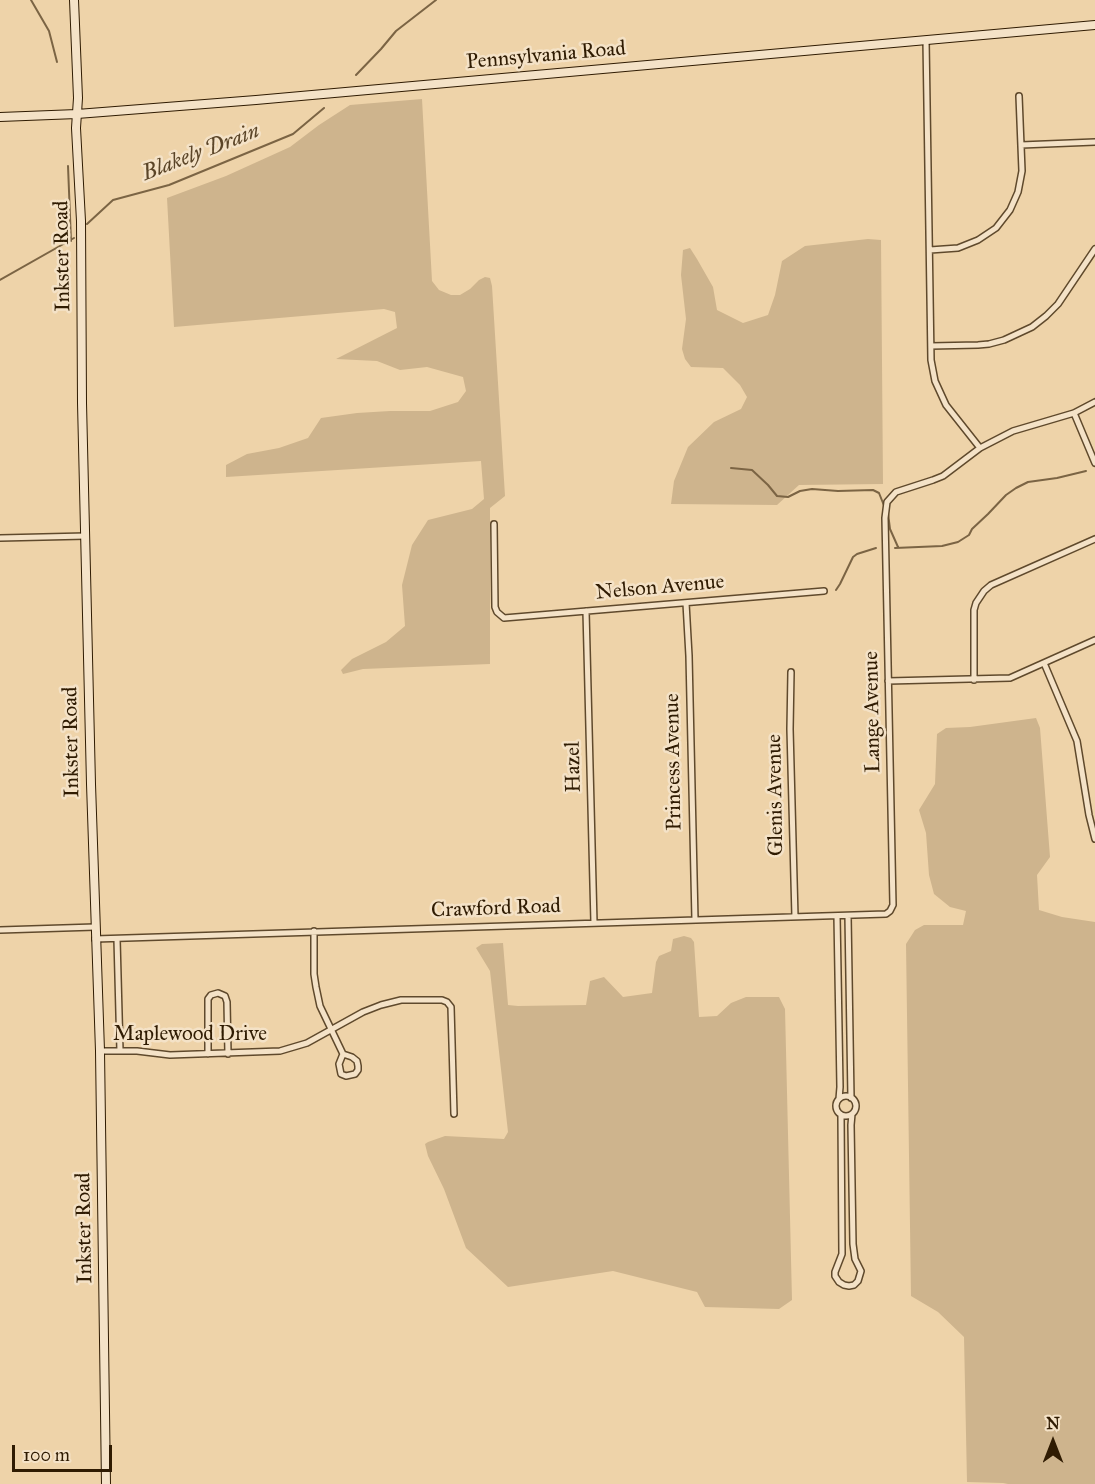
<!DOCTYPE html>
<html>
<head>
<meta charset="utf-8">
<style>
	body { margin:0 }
	#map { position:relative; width:1095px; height:1484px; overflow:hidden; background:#eed3a9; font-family:"IM FELL Great Primer",serif }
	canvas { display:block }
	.north { position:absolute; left:1023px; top:1412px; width:60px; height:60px; -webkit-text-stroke:4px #f4e2c7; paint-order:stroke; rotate:0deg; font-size:16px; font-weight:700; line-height:24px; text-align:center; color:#2f1b02 }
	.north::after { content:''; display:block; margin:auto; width:21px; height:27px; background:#2f1b02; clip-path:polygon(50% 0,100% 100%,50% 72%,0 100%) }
	.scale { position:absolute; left:12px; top:1445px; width:100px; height:27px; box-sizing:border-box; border:3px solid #2f1b02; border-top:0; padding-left:8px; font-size:18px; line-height:21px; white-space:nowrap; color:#2f1b02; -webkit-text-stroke:4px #f4e2c7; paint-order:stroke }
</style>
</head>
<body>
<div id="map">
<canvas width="1095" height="1484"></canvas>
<div class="north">N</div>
<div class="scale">100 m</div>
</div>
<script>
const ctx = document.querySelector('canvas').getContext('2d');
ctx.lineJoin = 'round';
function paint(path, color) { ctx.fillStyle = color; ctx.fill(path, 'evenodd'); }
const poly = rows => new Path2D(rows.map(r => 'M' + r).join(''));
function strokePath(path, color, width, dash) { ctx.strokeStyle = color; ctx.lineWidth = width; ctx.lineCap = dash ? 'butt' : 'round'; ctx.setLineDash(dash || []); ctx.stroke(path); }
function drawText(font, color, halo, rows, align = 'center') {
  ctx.font = font + ' "IM FELL Great Primer",serif'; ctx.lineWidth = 5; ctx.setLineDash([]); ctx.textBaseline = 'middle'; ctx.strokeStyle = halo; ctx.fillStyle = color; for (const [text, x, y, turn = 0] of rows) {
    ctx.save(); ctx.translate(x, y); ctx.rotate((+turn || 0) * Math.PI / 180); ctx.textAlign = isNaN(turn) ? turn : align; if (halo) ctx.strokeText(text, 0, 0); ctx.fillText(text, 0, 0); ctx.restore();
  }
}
const green = poly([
	[422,99,432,281,439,290,451,295,460,295,470,289,479,280,485,277,490,278,492,286,505,496,490,508,490,664,363,669,343,674,341,670,352,659,386,642,405,626,402,585,412,545,428,520,472,509,484,499,481,461,226,477,226,465,247,454,279,448,308,438,321,418,357,413,390,411,430,411,458,402,466,391,463,377,427,367,400,370,377,361,336,359,397,328,395,312,384,309,174,327,167,198,226,176,290,147,319,125,350,105],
	[868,239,881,240,883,484,799,485,777,505,671,504,674,481,688,447,714,422,741,409,747,397,740,385,723,368,691,367,685,359,682,349,686,319,681,275,683,250,690,248,697,259,713,287,717,310,743,323,768,315,775,295,782,261,805,246],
	[1036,718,1040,728,1050,857,1037,875,1039,910,1062,917,1095,922,1095,1484,1008,1484,1003,1483,967,1482,964,1337,938,1312,911,1296,906,944,915,930,924,925,963,925,966,911,950,907,934,894,929,875,926,833,919,810,935,784,937,734,946,728,970,727],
	[684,936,691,938,694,942,699,1017,717,1016,731,1003,746,997,779,997,785,1009,792,1300,779,1309,705,1307,697,1292,613,1271,508,1287,466,1248,444,1189,428,1156,425,1144,428,1142,445,1136,504,1139,508,1132,490,971,476,948,482,944,503,943,508,1005,518,1006,586,1005,590,981,604,977,623,997,652,993,656,962,659,956,671,951,673,939]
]);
const stream = poly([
	[31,0,49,31,57,62],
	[356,75,381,49,396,31,436,0],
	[68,166,71,241],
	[87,224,113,200,169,185,293,134,324,108],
	[0,280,74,238],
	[731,468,752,470,768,485,777,496,788,497,800,491,812,489,838,491,873,490,879,493,885,508],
	[888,513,890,529,898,547],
	[895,548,942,546,958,542,969,535,972,529,988,514,1006,495,1016,488,1028,482,1057,478,1086,471],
	[836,590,840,584,853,557,857,554,876,548]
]);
const street = poly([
	[926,40,931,360,935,381,946,405,980,448],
	[1021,145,1095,142],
	[930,250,958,248,978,240,996,228,1010,210,1018,192,1022,171,1019,96],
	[931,346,978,345,989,344,1004,340,1032,327,1046,316,1058,304,1095,249],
	[1074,413,1095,463],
	[494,524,495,607,497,612,504,618,824,591],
	[0,538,86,536],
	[686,603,689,656,695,920],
	[586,611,594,923],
	[1044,663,1077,741,1089,815,1095,839],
	[791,672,790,729,795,917],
	[974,680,974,610,976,603,984,591,991,585,1095,539],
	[888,681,1010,678,1095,640],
	[837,916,840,1087,839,1099],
	[848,916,851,1098],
	[0,930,95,927],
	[314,931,314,974,316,987,320,1006,343,1054,352,1057,357,1061,358,1066,358,1070,355,1074,346,1076,341,1074,339,1064,343,1054],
	[95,939,886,914,890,911,893,905,885,518,887,502,896,492,933,480,943,476,980,448,1013,431,1074,413,1095,402],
	[117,939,120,1051],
	[100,1051,137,1051,170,1055,280,1051,307,1043,363,1012,381,1005,401,1000,442,1000,447,1002,451,1007,454,1114],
	[208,1054,208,999,211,995,218,993,225,996,227,1002,228,1054],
	'836 1106a10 10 0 1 1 20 0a10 10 0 1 1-20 0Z',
	[841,1116,842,1254,835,1272,835,1276,839,1282,844,1285,849,1286,854,1285,858,1281,861,1271,855,1259,853,1244,851,1125,852,1114]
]);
const secondary = poly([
	[74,0,78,98,76,128,81,221,82,403,91,784,100,1051,106,1484],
	[0,117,77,114,256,100,1095,25]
]);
const streetNames = [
	["Pennsylvania Road",546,56,-5],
	["Inkster Road",63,256,-91],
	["Nelson Avenue",660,588,-5],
	["Lange Avenue",873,712,-91],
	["Inkster Road",72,742,-91],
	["Princess Avenue",674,762,-91],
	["Hazel",574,767,-91],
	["Glenis Avenue",776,795,-91],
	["Crawford Road",496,909,-2],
	["Maplewood Drive",190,1035],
	["Inkster Road",85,1228,-91]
];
const waterNames = [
	["Blakely Drain",201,153,-21]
];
paint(green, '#ceb48d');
strokePath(stream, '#7b6444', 2);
strokePath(street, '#5f492c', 8);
strokePath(secondary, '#2f1b02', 10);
strokePath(street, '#f4e2c7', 5);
strokePath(secondary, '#f4e2c7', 8);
drawText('21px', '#2f1b02', '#f4e2c7', streetNames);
drawText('italic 22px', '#5b4528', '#f4e2c7', waterNames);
</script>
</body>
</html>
